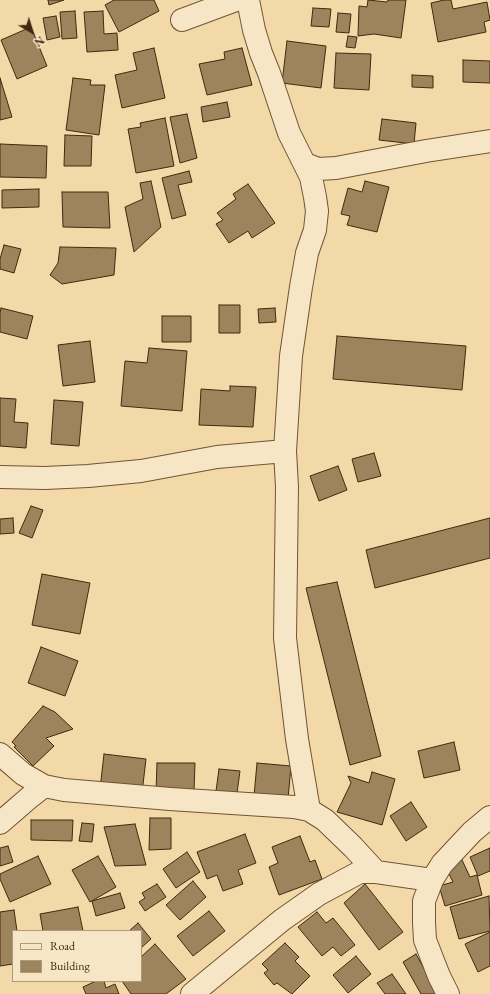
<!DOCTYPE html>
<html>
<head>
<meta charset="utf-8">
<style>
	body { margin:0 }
	#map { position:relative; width:490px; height:994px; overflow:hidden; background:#f2d9a7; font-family:"EB Garamond",serif }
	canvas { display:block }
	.legend { position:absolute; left:12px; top:930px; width:130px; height:52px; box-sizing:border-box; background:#f7e6c6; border:1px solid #af9a7c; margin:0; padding:5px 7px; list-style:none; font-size:12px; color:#44280d }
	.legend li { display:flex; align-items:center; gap:8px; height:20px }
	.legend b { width:20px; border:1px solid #af9a7c }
	.north { position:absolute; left:12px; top:12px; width:40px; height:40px; -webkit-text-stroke:3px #f7e6c6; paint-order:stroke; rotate:142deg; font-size:11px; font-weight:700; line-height:16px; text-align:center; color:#44280d }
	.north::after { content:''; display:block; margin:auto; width:14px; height:18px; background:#44280d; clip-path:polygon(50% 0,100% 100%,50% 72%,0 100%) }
</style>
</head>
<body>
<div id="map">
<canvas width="490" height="994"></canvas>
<ul class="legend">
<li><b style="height:5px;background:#f7e6c6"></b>Road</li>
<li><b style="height:11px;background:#9e845d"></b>Building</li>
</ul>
<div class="north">N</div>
</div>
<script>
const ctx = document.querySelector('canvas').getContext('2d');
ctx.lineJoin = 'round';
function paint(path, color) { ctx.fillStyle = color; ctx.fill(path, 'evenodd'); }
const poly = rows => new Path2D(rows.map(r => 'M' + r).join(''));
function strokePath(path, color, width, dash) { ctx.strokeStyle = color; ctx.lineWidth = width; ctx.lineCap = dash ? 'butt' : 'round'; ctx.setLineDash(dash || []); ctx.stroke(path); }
const building = poly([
	[48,0,64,0,49,5,48,0],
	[114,0,154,0,159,11,119,32,105,5,114,0],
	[368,0,387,2,388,0,406,0,401,38,374,34,358,36,359,6,367,7,368,0],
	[444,0,451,0,453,9,487,2,490,20,484,22,486,32,438,42,431,3,444,0],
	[313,8,331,9,329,27,311,26,313,8],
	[75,11,77,38,62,39,60,12,75,11],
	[103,11,104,34,117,33,118,50,87,52,84,12,103,11],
	[338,13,351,14,349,33,336,32,338,13],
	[56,16,60,37,47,40,43,18,56,16],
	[31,27,47,66,17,79,1,40,31,27],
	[348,36,357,37,355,48,346,47,348,36],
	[287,41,326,46,321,88,282,83,287,41],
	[154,48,165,98,122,108,115,75,137,70,133,53,154,48],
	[242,48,252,85,207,95,199,64,225,59,224,52,242,48],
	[336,53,371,54,369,90,334,88,336,53],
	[463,60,490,61,490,83,463,82,463,60],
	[412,75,433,76,433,88,412,87,412,75],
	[0,78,12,117,0,120,0,78],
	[73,78,91,80,90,85,105,85,99,135,66,130,73,78],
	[227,102,230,117,203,122,201,107,227,102],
	[187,114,197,158,180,163,170,117,187,114],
	[165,118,174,166,136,173,128,129,141,127,140,123,165,118],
	[382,119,416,123,414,144,379,140,382,119],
	[65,135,92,136,91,166,64,166,65,135],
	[0,144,47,146,46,178,0,177,0,144],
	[189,171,192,182,178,185,186,215,172,219,162,178,189,171],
	[151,181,161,227,134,252,125,207,143,199,140,183,151,181],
	[365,181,389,187,377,232,347,225,350,216,341,214,348,188,362,192,365,181],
	[248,184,275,223,252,238,248,231,229,243,216,224,223,220,217,213,236,199,233,194,248,184],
	[39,189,39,207,2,208,2,190,39,189],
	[62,192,108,192,110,228,63,227,62,192],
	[4,245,21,249,14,273,0,269,0,259,4,245],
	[60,247,116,248,114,275,62,284,50,275,58,263,60,247],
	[219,305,240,305,240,333,219,333,219,305],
	[1,308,33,316,27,339,0,332,0,313,1,308],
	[275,308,276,322,259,323,258,309,275,308],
	[162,316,191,316,191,342,162,342,162,316],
	[337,336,466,346,462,390,333,379,337,336],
	[90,341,95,382,63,386,58,345,90,341],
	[149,348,187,351,182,411,121,406,125,361,147,363,149,348],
	[230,386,256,387,253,427,199,425,201,389,230,391,230,386],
	[0,398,16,399,14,422,28,423,26,448,0,446,0,398],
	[54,400,83,402,79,446,51,444,54,400],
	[374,453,381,476,358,482,352,459,374,453],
	[338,466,347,490,319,501,310,476,338,466],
	[31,506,43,510,32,538,19,533,31,506],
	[13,518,14,533,0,534,0,519,13,518],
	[490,518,490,558,375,588,366,550,490,518],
	[42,574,90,583,80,634,32,625,42,574],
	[337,582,381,756,350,765,306,588,337,582],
	[41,647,78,661,65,696,28,683,41,647],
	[43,706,55,712,73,729,46,738,54,746,33,766,14,747,16,746,12,742,43,706],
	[454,742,460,770,424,778,418,751,454,742],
	[104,754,146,759,142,793,100,789,104,754],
	[157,763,195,763,194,792,156,792,157,763],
	[257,763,291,766,288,799,254,796,257,763],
	[219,769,240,771,237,793,216,791,219,769],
	[372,772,395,779,382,825,337,812,351,783,348,776,369,783,372,772],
	[411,802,427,827,406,841,390,816,411,802],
	[150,818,171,818,171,849,149,850,150,818],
	[31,820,73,820,72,841,31,840,31,820],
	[82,823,94,824,92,842,79,841,82,823],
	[135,824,146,865,115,866,104,827,135,824],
	[245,834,256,863,238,870,243,884,223,891,217,875,207,879,197,852,245,834],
	[300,836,310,862,315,860,322,879,279,895,269,867,278,863,272,847,300,836],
	[8,846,13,862,0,866,0,848,8,846],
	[490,848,490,871,478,876,470,857,490,848],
	[187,852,200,872,176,888,163,869,187,852],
	[38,856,51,884,10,902,0,879,0,874,38,856],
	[98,856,116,887,90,902,72,870,98,856],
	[462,860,470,877,477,875,482,895,445,906,439,886,453,882,446,868,462,860],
	[193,881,206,897,180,920,166,905,193,881],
	[157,884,166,897,145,911,139,902,145,898,142,893,157,884],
	[365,884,403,932,379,950,344,903,365,884],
	[120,893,125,908,96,916,92,901,120,893],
	[489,896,490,931,459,939,450,907,489,896],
	[78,907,83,931,43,931,40,914,78,907],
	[14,910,17,931,13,931,13,964,0,966,0,912,14,910],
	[209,911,225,931,193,956,177,936,209,911],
	[317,912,326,923,333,918,355,945,341,956,333,947,322,956,298,927,317,912],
	[138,923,151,939,141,948,141,931,129,931,138,923],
	[490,932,490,966,478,972,465,944,490,932],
	[285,943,299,957,295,961,310,976,292,994,277,983,274,985,264,973,268,970,262,964,285,943],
	[155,944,186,979,166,994,131,994,122,981,141,981,141,957,155,944],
	[416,954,438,994,421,994,403,962,416,954],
	[356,956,371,974,348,993,333,975,356,956],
	[392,974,406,994,385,994,377,983,392,974],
	[96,981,104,981,106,988,115,984,119,994,86,994,83,987,96,981]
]);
const minor = poly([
	[248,0,254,30,261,53,269,73,289,133,311,177,315,197,317,211,315,230,307,253,301,287,291,356,285,451,287,487,285,638,297,739,309,810],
	[182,20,236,0],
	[305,164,318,169,336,168,426,151,490,141],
	[0,477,45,478,88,476,141,471,217,457,285,451],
	[0,754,23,774,44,786],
	[0,823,30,797,44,786,64,790,170,799,294,807,309,810,325,820,353,847,376,872],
	[192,994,282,920,319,894,360,872,376,872,432,880],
	[448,994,439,976,425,940,424,923,424,901,432,880,442,864,472,832,490,817]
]);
paint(building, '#9e845d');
strokePath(building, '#44280d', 1);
strokePath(minor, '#705434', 24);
strokePath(minor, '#f7e6c6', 22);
</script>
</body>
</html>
